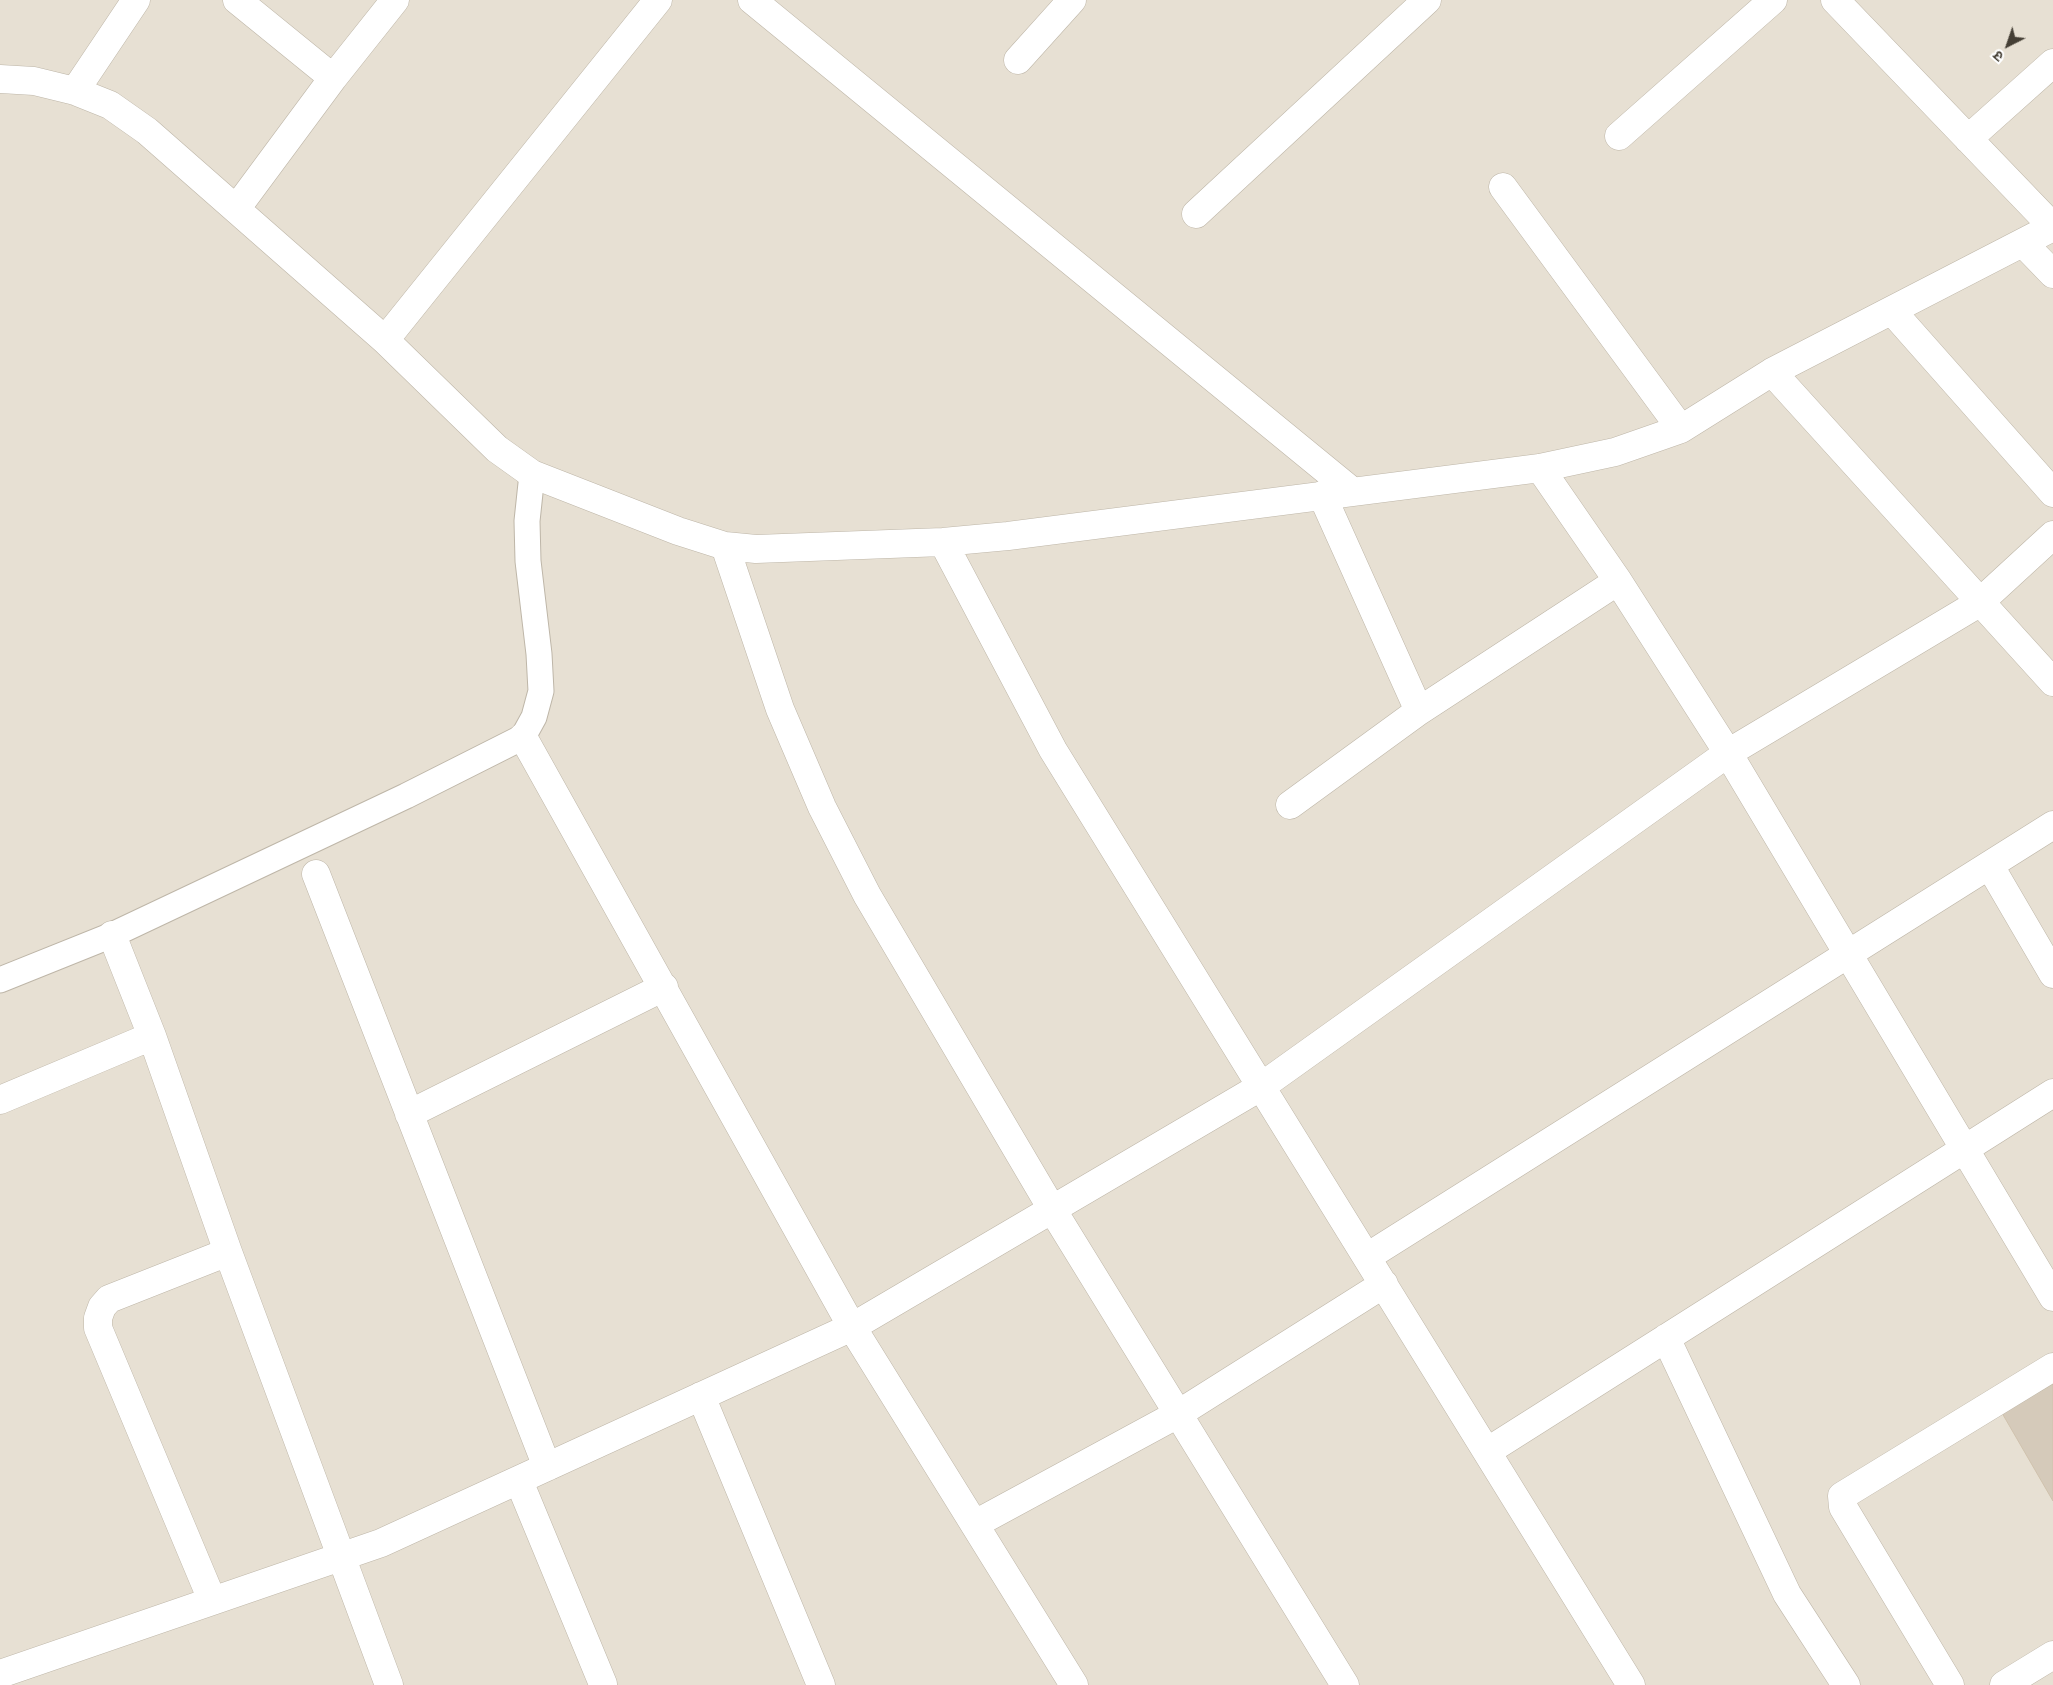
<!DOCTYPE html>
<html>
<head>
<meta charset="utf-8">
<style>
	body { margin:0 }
	#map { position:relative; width:2053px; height:1685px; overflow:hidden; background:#f3efe5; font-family:"PT Sans Narrow","Noto Sans Devanagari",sans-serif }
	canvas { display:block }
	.north { position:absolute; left:1983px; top:20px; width:50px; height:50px; -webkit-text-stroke:4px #fff; paint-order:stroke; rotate:221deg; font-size:14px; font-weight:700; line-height:20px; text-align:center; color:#453f35 }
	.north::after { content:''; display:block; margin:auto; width:18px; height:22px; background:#453f35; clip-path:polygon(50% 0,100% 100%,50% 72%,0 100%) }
</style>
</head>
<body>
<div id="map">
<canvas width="2053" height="1685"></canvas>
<div class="north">उ</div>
</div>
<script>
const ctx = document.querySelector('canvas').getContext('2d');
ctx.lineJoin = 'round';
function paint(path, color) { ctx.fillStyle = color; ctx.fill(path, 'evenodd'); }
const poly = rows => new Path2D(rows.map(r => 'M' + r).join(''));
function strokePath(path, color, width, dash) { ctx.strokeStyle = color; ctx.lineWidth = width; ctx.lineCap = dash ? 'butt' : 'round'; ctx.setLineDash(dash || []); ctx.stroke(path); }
const residential = poly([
	[0,0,2053,0,2053,1685,0,1685]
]);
const building = poly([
	[2053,1384,2053,1501,2002,1413,2053,1384]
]);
const pedestrian = poly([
	[0,980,112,935,406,796,523,737,534,717,541,691,539,654,528,561,527,521,532,474]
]);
const minor = poly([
	[237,0,333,78],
	[752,0,1353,492],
	[1835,0,2053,227],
	[1018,60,1072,0],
	[0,79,34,81,75,91,110,105,147,131,385,340,497,449,532,474,678,531,725,546,756,549,943,542,1008,536,1540,468,1615,452,1681,429,1772,372,2053,227],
	[75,91,136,0],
	[1619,136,1773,0],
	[1968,139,2053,63],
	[1503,187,1681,429],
	[236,209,333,78,395,0],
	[1196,214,1427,0],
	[2023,243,2053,274],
	[1892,311,2053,493],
	[385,340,658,0],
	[1772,372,2053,682],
	[1540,468,1618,581,1728,753,2053,1297],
	[1322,495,1419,711],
	[943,542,1053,750,1631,1685],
	[725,546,780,709,822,807,867,895,1052,1209,1345,1685],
	[523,737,852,1327,1074,1685],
	[1290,805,1419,711,1618,581],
	[1990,866,2053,974],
	[316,874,547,1467],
	[112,935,152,1036,228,1252,389,1685],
	[0,1100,152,1036],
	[409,1114,664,987],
	[1367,1257,2053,825],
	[1666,1338,1787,1594,1846,1685],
	[701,1396,821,1685],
	[1488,1451,2053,1093],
	[519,1481,603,1684],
	[975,1524,1178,1414,1384,1284],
	[212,1600,98,1328,98,1318,102,1307,109,1299,228,1252],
	[0,1674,381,1543,852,1327,1262,1086,1728,753,1979,603,2053,535],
	[1950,1685,1843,1507,1842,1496,2053,1367],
	[2004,1685,2053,1655]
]);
paint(residential, '#e7e0d3');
paint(building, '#d5caba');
strokePath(building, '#d0c2ad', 1);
strokePath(pedestrian, '#beb6a8', 27);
strokePath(minor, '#beb6a8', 29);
strokePath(pedestrian, '#fff', 25);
strokePath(minor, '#fff', 28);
</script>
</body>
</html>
